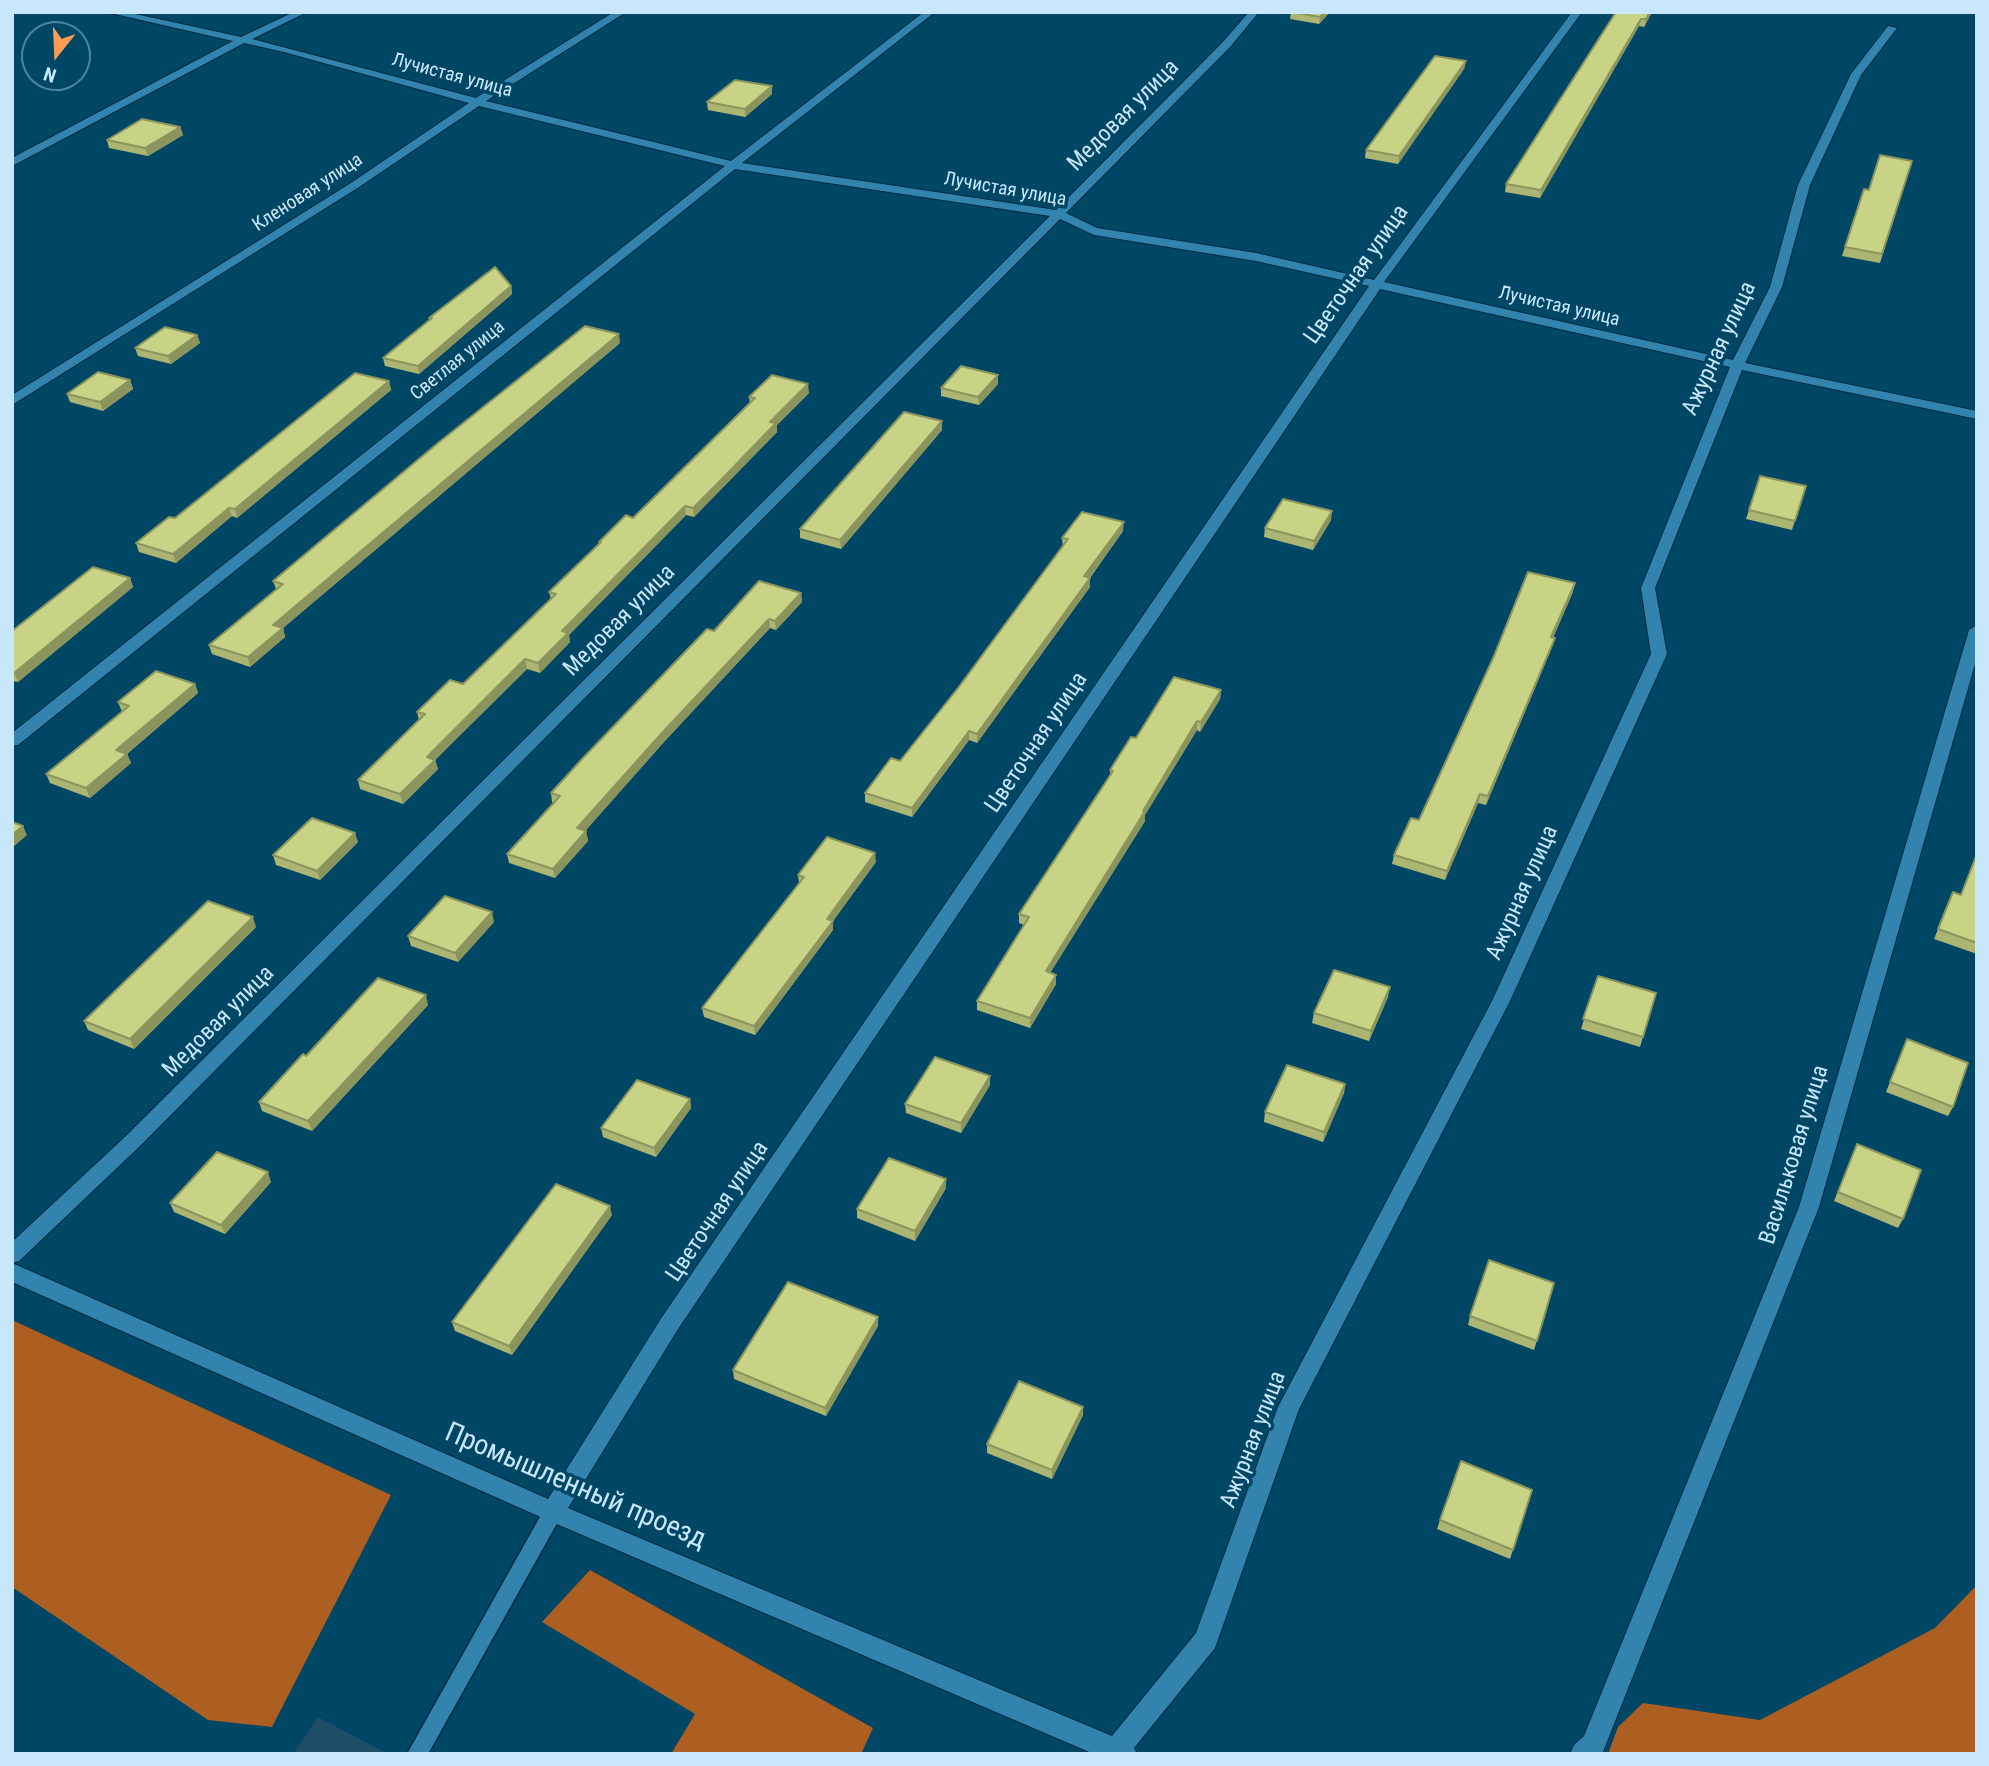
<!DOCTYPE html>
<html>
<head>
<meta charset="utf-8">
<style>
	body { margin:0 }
	#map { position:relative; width:1989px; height:1766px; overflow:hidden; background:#004665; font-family:"Roboto Condensed",sans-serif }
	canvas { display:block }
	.frame { position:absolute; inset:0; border:14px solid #c9e7fa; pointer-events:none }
	.north { position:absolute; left:21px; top:21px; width:70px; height:70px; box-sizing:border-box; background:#004665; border:2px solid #5086a1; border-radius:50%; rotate:198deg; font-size:19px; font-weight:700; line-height:28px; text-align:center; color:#c9e7fa }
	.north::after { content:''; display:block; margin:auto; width:24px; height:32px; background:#fd9c55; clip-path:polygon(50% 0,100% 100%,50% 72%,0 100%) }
</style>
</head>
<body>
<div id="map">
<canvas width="1989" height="1766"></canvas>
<div class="frame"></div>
<div class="north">N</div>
</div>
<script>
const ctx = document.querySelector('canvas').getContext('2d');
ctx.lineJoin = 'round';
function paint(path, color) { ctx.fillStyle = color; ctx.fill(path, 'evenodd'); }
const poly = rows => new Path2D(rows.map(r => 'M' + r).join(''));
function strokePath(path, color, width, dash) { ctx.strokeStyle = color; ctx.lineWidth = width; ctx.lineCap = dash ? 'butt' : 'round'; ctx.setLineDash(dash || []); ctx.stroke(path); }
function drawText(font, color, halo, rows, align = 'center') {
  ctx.font = font + ' "Roboto Condensed",sans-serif'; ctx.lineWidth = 7; ctx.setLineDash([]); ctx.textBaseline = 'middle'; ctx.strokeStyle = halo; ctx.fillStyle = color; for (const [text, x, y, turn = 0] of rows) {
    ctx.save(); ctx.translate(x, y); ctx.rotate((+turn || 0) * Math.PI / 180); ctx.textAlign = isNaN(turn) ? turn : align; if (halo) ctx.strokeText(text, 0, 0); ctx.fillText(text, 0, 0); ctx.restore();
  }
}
const built = poly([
	[318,1717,388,1754,293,1754]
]);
const forest = poly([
	[12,1320,391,1495,272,1727,208,1720,12,1587],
	[590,1570,873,1728,861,1754,671,1754,695,1714,542,1622],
	[1977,1585,1977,1754,1608,1754,1618,1727,1643,1703,1760,1720,1935,1628]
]);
const lane = poly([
	[553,1504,560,1506,562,1512,560,1518,428,1754,407,1754,546,1506,553,1504]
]);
const street = poly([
	[106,12,126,12,241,37,294,12,307,12,252,39,476,98,614,12,626,12,486,101,731,161,924,12,935,12,742,163,1056,210,1222,43,1249,12,1259,12,1230,47,1066,213,1097,228,1256,253,1374,280,1572,12,1582,12,1384,282,1733,360,1770,287,1798,185,1851,74,1888,26,1897,28,1861,75,1810,185,1782,287,1745,363,1977,411,1977,419,1742,370,1655,588,1667,654,1510,1001,1299,1409,1215,1648,1134,1748,1137,1754,1094,1754,545,1519,12,1282,12,1242,126,1136,1050,216,735,169,18,745,12,746,12,733,725,166,479,106,359,187,12,405,12,395,351,183,469,103,284,52,244,43,12,166,12,158,233,41,106,12],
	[1060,219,1094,235,1256,261,1369,286,662,1317,548,1499,12,1263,19,1261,140,1146,1060,219],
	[1380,289,1730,367,1641,588,1651,654,1492,1001,1278,1407,1196,1633,1112,1736,568,1508,678,1329,1380,289],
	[1977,625,1977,657,1819,1207,1602,1754,1570,1754,1574,1745,1584,1736,1799,1207,1969,630,1977,625]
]);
const wall = poly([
	[1291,12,1330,12,1319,24,1290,19],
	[1616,12,1652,12,1644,27,1639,26,1540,198,1505,192,1506,184],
	[1466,61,1464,69,1398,164,1365,158,1366,150],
	[772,86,772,94,745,117,708,110,707,102],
	[180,127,183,135,148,156,109,148,107,140],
	[1912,161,1880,263,1842,256,1864,189,1869,190],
	[511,286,512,294,419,374,385,366,383,358,430,320,429,318],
	[197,335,200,343,171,364,138,356,135,348],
	[620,343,283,628,285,637,250,667,212,654,209,645,276,589,273,581],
	[130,380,133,389,103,411,70,402,67,394],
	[389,381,391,390,237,518,232,516,176,563,139,552,136,543],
	[998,384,979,405,941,396,941,388],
	[809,393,777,425,777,432,694,517,686,515,569,635,570,642,540,673,527,669,435,760,438,769,403,804,360,789,358,780,419,720,417,712,463,684,551,599,549,592,599,544,599,542,633,518,750,404,749,397],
	[942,421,942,430,841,549,800,538,800,529],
	[1760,476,1806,486,1792,530,1746,519],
	[1331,520,1313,550,1264,537,1265,528],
	[1123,531,1090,578,1090,587,977,743,969,740,912,817,865,802,865,793,900,761,958,688,1063,547,1062,538],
	[130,578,133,587,18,682,12,681,12,631],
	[1573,592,1553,638,1552,647,1486,805,1478,803,1445,880,1392,864,1394,855,1419,820,1494,656],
	[801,593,802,602,776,630,770,628,663,743,585,831,586,831,588,841,555,878,509,863,507,854,554,803,552,802,551,793,714,631],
	[195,684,198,693,127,754,131,763,90,798,50,783,46,774,122,712,118,702],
	[1221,690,1220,699,1200,732,1197,730,1145,815,1145,821,1050,973,1056,984,1030,1028,977,1010,977,1001,1024,925,1019,923,1019,914,1110,775,1110,770,1136,738],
	[358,842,320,880,276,865,273,855],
	[1977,852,1977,954,1934,939,1953,892,1961,894],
	[876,862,833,921,833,930,755,1035,704,1017,702,1008,799,883,798,875],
	[494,922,458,962,411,946,408,936],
	[256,927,134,1049,88,1030,84,1021],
	[1598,976,1656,993,1640,1047,1581,1029],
	[1388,997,1369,1041,1312,1023,1314,1013],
	[428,1005,312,1131,262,1111,259,1102,306,1056],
	[1907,1039,1953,1107,1948,1116,1886,1092],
	[1345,1084,1344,1093,1323,1142,1264,1122,1265,1112],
	[990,1085,961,1133,906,1113,905,1104],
	[690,1099,691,1108,656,1157,603,1137,601,1128],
	[1857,1144,1903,1219,1898,1228,1834,1201],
	[946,1179,946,1188,915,1241,857,1218,857,1209],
	[271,1182,225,1234,174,1212,170,1203],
	[612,1215,512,1355,455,1331,452,1322],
	[1554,1283,1534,1350,1468,1325,1470,1316],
	[878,1317,878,1326,826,1416,734,1379,733,1370],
	[1083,1415,1052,1479,987,1453,987,1444],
	[1532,1490,1510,1559,1437,1529,1440,1520]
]);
const shadedWall = poly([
	[1324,12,1330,12,1319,24,1320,17],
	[1650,12,1652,12,1644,27,1646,19],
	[1641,19,1639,26,1540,198,1541,190],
	[1466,61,1464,69,1398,164,1399,156],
	[772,86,772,94,745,117,745,109],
	[180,127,183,135,148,156,145,148],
	[511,286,512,294,419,374,418,366],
	[619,334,620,343,283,628,285,637,250,667,248,657,273,625],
	[197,335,200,343,171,364,168,356],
	[998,375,998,384,979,405,978,397],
	[130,380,133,389,103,411,100,402],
	[389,381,391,390,237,518,235,509],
	[808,384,809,393,777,425,777,432,694,517,693,508,770,422],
	[942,421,942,430,841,549,840,540],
	[685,506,686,515,569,635,570,642,540,673,538,663,562,631],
	[229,508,232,516,176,563,173,554],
	[1332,511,1331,520,1313,550,1314,541],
	[1124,522,1123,531,1084,585,1084,576],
	[130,578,133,587,18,682,14,673],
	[1090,578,1090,587,977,743,977,734],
	[1575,583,1573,592,1549,646,1551,637],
	[801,593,802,602,776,630,775,621],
	[769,619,770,628,663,743,579,838,577,828,661,734],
	[1555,638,1552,647,1486,805,1488,796],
	[525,659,527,669,435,760,438,769,403,804,400,794,427,757],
	[195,684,198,693,120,759,116,750],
	[1221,690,1220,699,1200,732,1201,722],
	[1197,721,1197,730,1145,815,1145,821,1045,981,1046,971],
	[969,731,969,740,912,817,912,808],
	[127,754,131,763,90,798,86,788],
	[1480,794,1478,803,1445,880,1447,871],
	[23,826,27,835,12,848,12,835],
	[586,831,588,841,555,878,553,869],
	[355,833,358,842,320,880,317,871],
	[875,853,876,862,833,921,833,930,755,1035,754,1026,827,919],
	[492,912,494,922,458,962,455,953],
	[253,917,256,927,134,1049,130,1039],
	[1056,975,1056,984,1030,1028,1030,1018],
	[1390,987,1388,997,1369,1041,1371,1031],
	[426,995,428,1005,312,1131,308,1121],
	[990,1076,990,1085,961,1133,961,1123],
	[1345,1084,1344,1093,1323,1142,1324,1132],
	[690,1099,691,1108,656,1157,654,1148],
	[268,1172,271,1182,225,1234,221,1225],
	[946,1179,946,1188,915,1241,915,1231],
	[610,1206,612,1215,512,1355,509,1346],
	[878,1317,878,1326,826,1416,825,1408],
	[1083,1407,1083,1415,1052,1479,1052,1470]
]);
const building = poly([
	[1292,12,1324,12,1320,17,1292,12],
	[1616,12,1650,12,1646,19,1641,19,1541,190,1506,184,1616,12],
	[1435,56,1466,61,1399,156,1366,150,1435,56],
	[735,80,772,86,745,109,707,102,735,80],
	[142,119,180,127,145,148,107,140,142,119],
	[1880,155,1912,161,1882,254,1845,247,1864,189,1869,190,1880,155],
	[495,267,511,286,418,366,383,358,432,318,429,318,495,267],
	[585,326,619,334,273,625,283,628,248,657,209,645,283,584,273,581,438,443,585,326],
	[165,327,197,335,168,356,135,348,165,327],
	[961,366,998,375,978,397,941,388,961,366],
	[98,372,130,380,100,402,67,394,98,372],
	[355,373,389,381,235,509,229,508,173,554,136,543,169,517,175,518,355,373],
	[772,375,808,384,770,422,776,423,718,483,693,508,685,506,562,631,568,633,538,663,525,659,427,757,435,760,400,794,358,780,425,714,417,712,450,680,463,684,556,594,549,592,601,542,599,542,626,515,633,518,755,398,749,397,772,375],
	[904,412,942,421,840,540,800,529,904,412],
	[1760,476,1806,486,1795,521,1749,510,1760,476],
	[1283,499,1332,511,1314,541,1265,528,1283,499],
	[1082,512,1124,522,1084,576,1090,578,977,734,969,731,912,808,865,793,891,758,900,761,958,688,1068,539,1062,538,1082,512],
	[93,567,130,578,14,673,12,673,12,631,93,567],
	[1528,572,1575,583,1551,637,1555,638,1488,796,1480,794,1447,871,1394,855,1411,818,1419,820,1494,656,1528,572],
	[759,581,801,593,775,621,769,619,661,734,577,828,586,831,553,869,507,854,560,796,551,793,583,758,707,629,714,631,759,581],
	[156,671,195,684,116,750,127,754,86,788,46,774,129,706,118,702,156,671],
	[1174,677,1221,690,1201,722,1197,721,1143,811,1145,811,1046,971,1056,975,1030,1018,977,1001,1029,917,1019,914,1113,771,1110,770,1131,737,1136,738,1174,677],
	[312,818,355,833,317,871,273,855,312,818],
	[12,822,23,826,12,835,12,822],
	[827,837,875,853,827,919,833,921,754,1026,702,1008,804,877,798,875,827,837],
	[1977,854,1977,943,1938,929,1953,892,1961,895,1977,854],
	[445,896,492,912,455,953,408,936,445,896],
	[208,901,253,917,130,1039,84,1021,208,901],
	[1334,970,1390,987,1371,1031,1314,1013,1334,970],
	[1598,976,1656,993,1643,1037,1583,1019,1598,976],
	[378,978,426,995,308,1121,259,1102,303,1054,306,1056,378,978],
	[1907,1039,1968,1063,1953,1107,1890,1082,1907,1039],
	[935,1057,990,1076,961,1123,905,1104,935,1057],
	[1287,1065,1345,1084,1324,1132,1265,1112,1287,1065],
	[637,1080,690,1099,654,1148,601,1128,637,1080],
	[1857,1144,1921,1170,1903,1219,1838,1192,1857,1144],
	[217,1152,268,1172,221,1225,170,1203,217,1152],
	[889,1158,946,1179,915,1231,857,1209,889,1158],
	[556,1184,610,1206,509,1346,452,1322,556,1184],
	[1489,1260,1554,1283,1537,1341,1470,1316,1489,1260],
	[788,1282,878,1317,825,1408,733,1370,788,1282],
	[1019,1381,1083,1407,1052,1470,987,1444,1019,1381],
	[1461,1461,1532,1490,1513,1550,1440,1520,1461,1461]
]);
const farStreetnames = [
	["Лучистая улица",452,76,15],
	["Лучистая улица",1005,190,10],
	["Кленовая улица",308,193,-33],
	["Лучистая улица",1559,307,13],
	["Светлая улица",458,361,-39]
];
const streetNames = [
	["Медовая улица",1124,116,-45],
	["Цветочная улица",1357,275,-55],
	["Ажурная улица",1720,349,-65],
	["Медовая улица",620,621,-45],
	["Цветочная улица",1037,743,-56],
	["Ажурная улица",1523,893,-66],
	["Медовая улица",219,1022,-45],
	["Васильковая улица",1795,1155,-73],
	["Цветочная улица",718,1212,-56],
	["Ажурная улица",1254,1440,-69]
];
const nearStreetnames = [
	["Промышленный проезд",575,1487,23]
];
paint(built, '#1e4e67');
paint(forest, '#ac5f21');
strokePath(lane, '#002b41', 3);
strokePath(street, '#002b41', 2);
paint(lane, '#3283ae');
paint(street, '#3283ae');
paint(wall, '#acb572');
paint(shadedWall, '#8c945d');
paint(building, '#c8d385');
strokePath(building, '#8c945d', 2);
drawText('19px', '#c9e7fa', '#004665', farStreetnames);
drawText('23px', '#c9e7fa', '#004665', streetNames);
drawText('28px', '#c9e7fa', '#004665', nearStreetnames);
</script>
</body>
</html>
